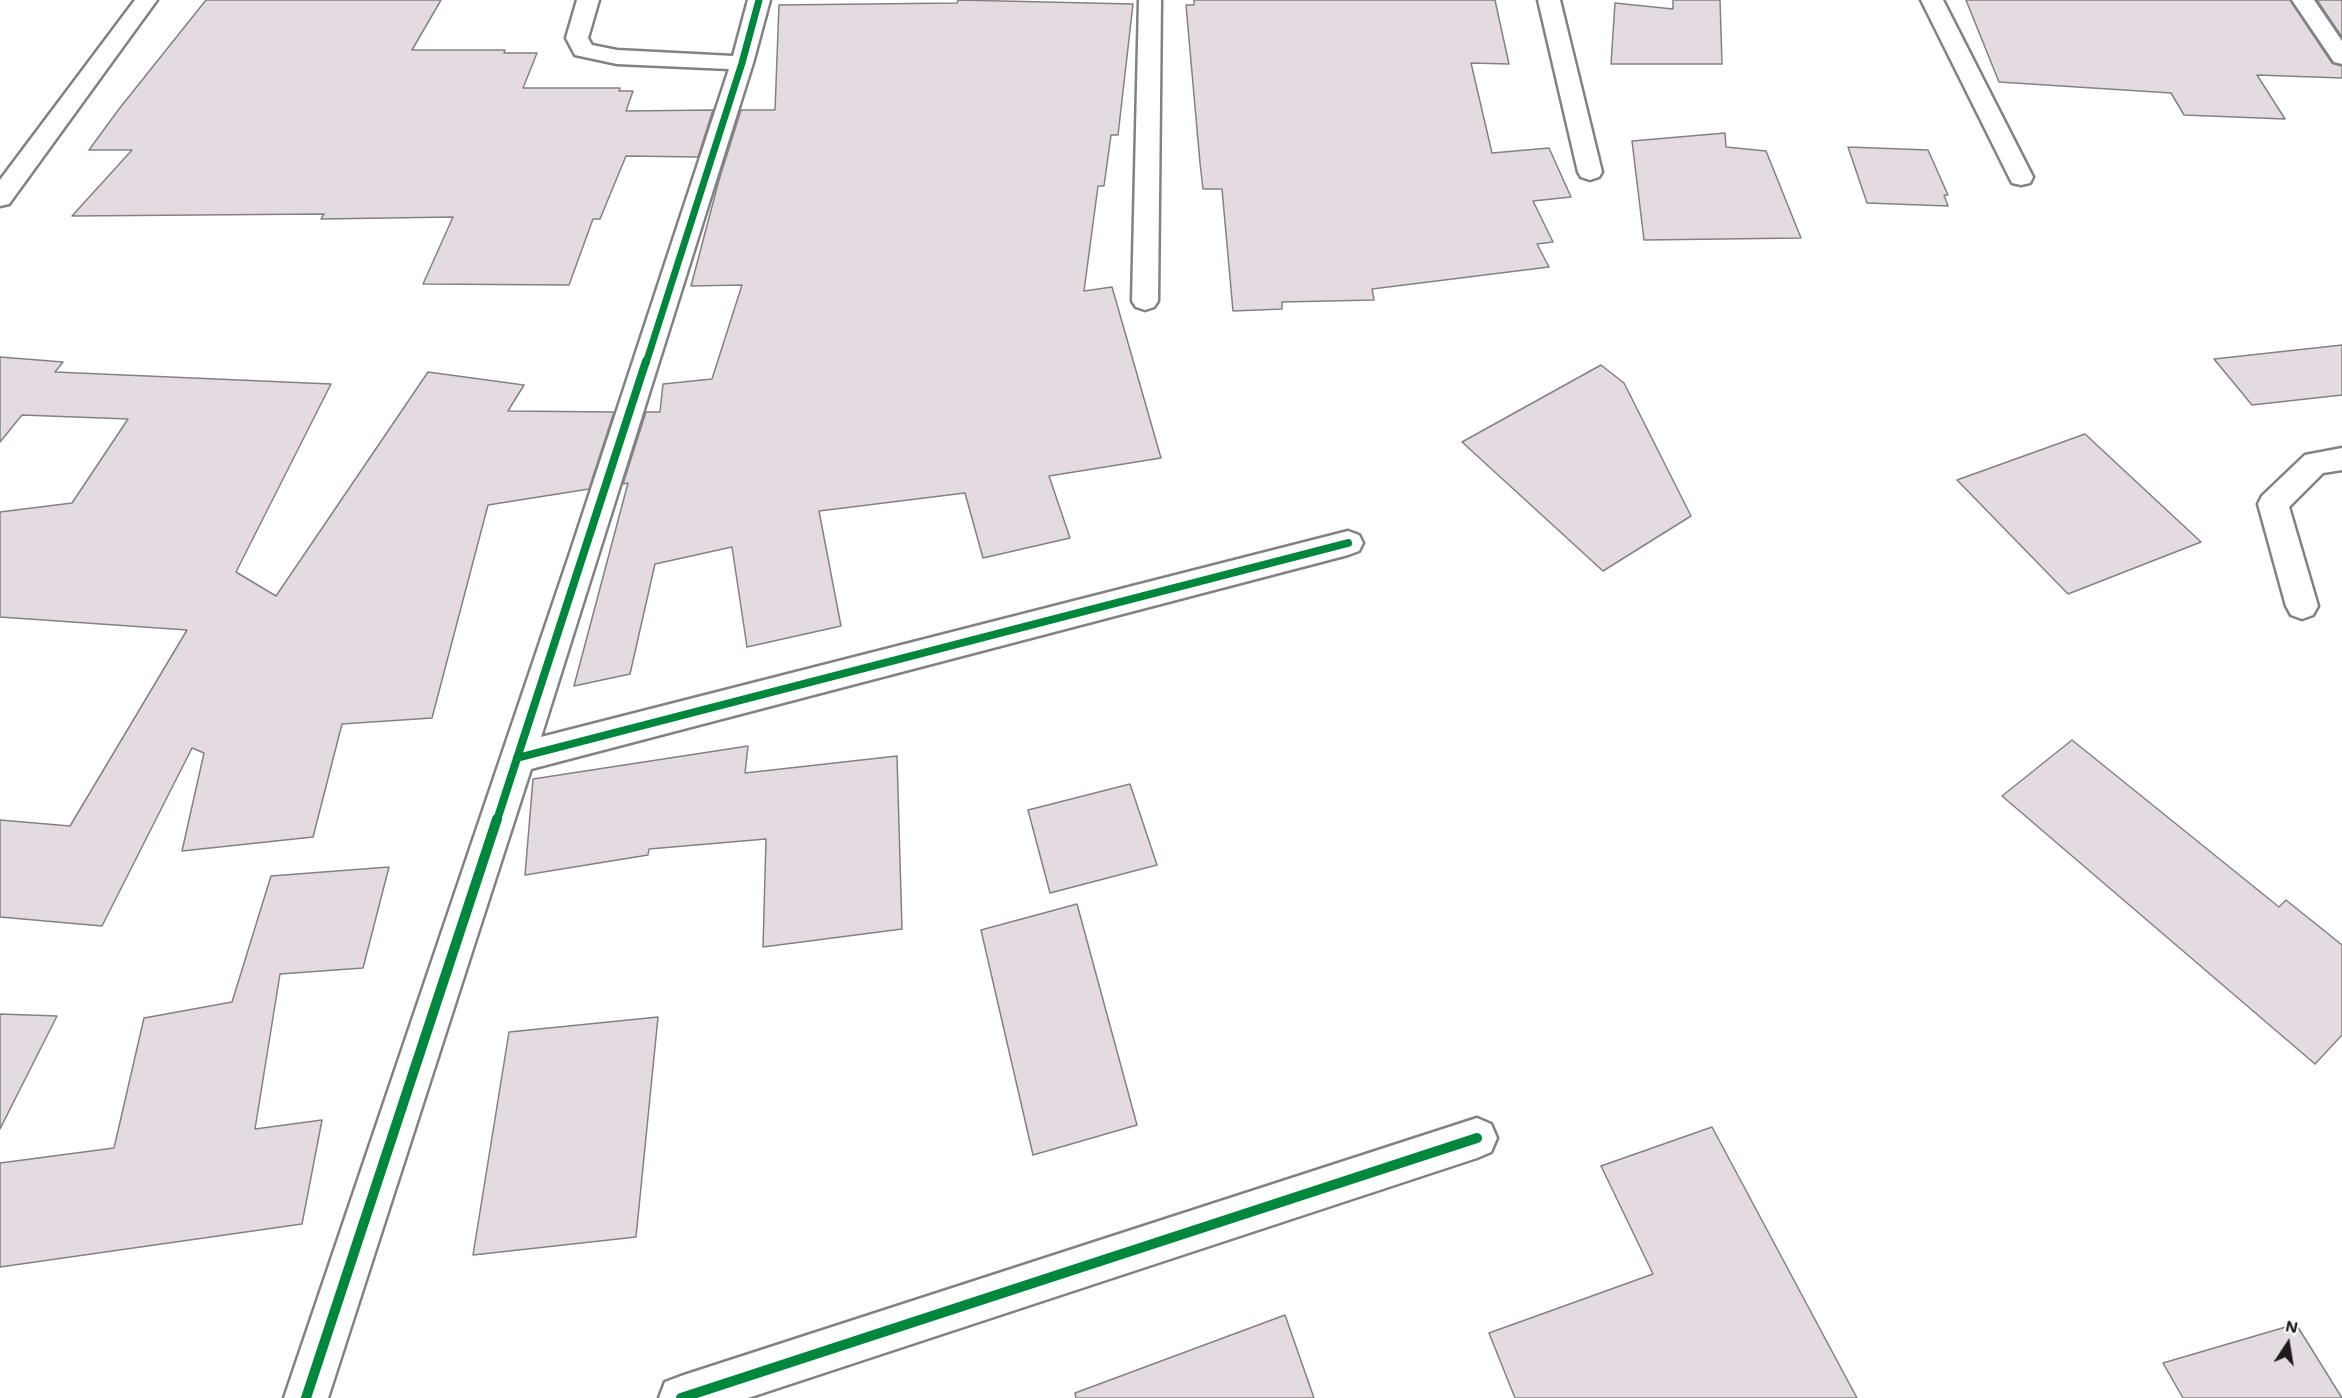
<!DOCTYPE html>
<html>
<head>
<meta charset="utf-8">
<style>
	body { margin:0 }
	#map { position:relative; width:2342px; height:1398px; overflow:hidden; background:#fff; font-family:Mali,sans-serif }
	canvas { display:block }
	.north { position:absolute; left:2258px; top:1314px; width:60px; height:60px; -webkit-text-stroke:4px #fff; paint-order:stroke; rotate:12deg; font-size:16px; font-weight:700; line-height:24px; text-align:center; color:#1c1c1c }
	.north::after { content:''; display:block; margin:auto; width:21px; height:27px; background:#1c1c1c; clip-path:polygon(50% 0,100% 100%,50% 72%,0 100%) }
</style>
</head>
<body>
<div id="map">
<canvas width="2342" height="1398"></canvas>
<div class="north">N</div>
</div>
<script>
const ctx = document.querySelector('canvas').getContext('2d');
ctx.lineJoin = 'round';
function paint(path, color) { ctx.fillStyle = color; ctx.fill(path, 'evenodd'); }
const poly = rows => new Path2D(rows.map(r => 'M' + r).join(''));
function strokePath(path, color, width, dash) { ctx.strokeStyle = color; ctx.lineWidth = width; ctx.lineCap = dash ? 'butt' : 'round'; ctx.setLineDash(dash || []); ctx.stroke(path); }
const building = poly([
	[206,0,441,0,412,50,505,50,504,53,537,53,523,88,620,88,619,91,633,91,626,111,713,110,698,157,626,156,600,219,593,219,569,285,423,284,453,217,321,219,324,214,72,216,132,150,89,150,119,109,206,0],
	[958,0,1133,4,1118,135,1111,135,1104,186,1098,186,1084,291,1112,287,1161,458,1049,476,1070,538,983,558,965,493,819,511,841,626,747,647,732,547,655,564,630,674,574,686,628,483,623,484,646,412,660,412,663,384,712,379,742,285,691,286,719,180,741,110,775,110,779,5,957,3,958,0],
	[1194,0,1495,0,1509,64,1471,63,1492,153,1549,148,1571,197,1533,201,1553,242,1537,244,1549,267,1372,289,1374,300,1282,302,1282,309,1233,311,1222,189,1203,189,1200,163,1186,5,1194,5,1194,0],
	[1673,0,1720,0,1722,64,1611,64,1615,3,1673,9,1673,0],
	[1966,0,2290,0,2332,63,2342,66,2342,78,2257,75,2285,119,2184,115,2171,93,1999,82,1966,0],
	[2317,0,2342,0,2342,37,2317,0],
	[1725,133,1726,147,1766,151,1801,238,1644,240,1632,141,1725,133],
	[1848,147,1928,150,1948,195,1944,195,1948,206,1867,203,1848,147],
	[2342,345,2342,395,2252,405,2214,359,2342,345],
	[0,357,63,362,55,372,331,384,236,572,276,596,428,372,524,385,508,411,614,412,589,489,488,505,432,718,342,724,313,837,182,851,204,753,192,748,102,926,0,917,0,820,70,826,187,630,0,617,0,512,72,503,128,419,22,415,0,442,0,357],
	[1601,365,1624,383,1691,516,1603,571,1462,442,1601,365],
	[2085,434,2201,542,2068,594,1957,480,2085,434],
	[2072,740,2279,907,2286,900,2342,945,2342,1035,2315,1064,2002,796,2072,740],
	[748,746,745,773,897,756,902,929,763,947,766,839,649,849,648,855,525,875,533,779,748,746],
	[1130,784,1157,865,1050,893,1028,810,1130,784],
	[389,867,363,968,280,974,255,1129,322,1120,302,1224,0,1267,0,1163,114,1148,144,1018,232,1002,271,876,389,867],
	[1077,904,1137,1125,1033,1155,981,930,1077,904],
	[0,1014,57,1016,0,1129,0,1014],
	[658,1017,636,1237,473,1255,509,1032,658,1017],
	[1712,1127,1857,1398,1515,1398,1489,1333,1653,1274,1601,1166,1712,1127],
	[1285,1315,1314,1398,1076,1398,1075,1393,1285,1315],
	[2296,1324,2342,1398,2183,1398,2163,1363,2296,1324]
]);
const minor = poly([
	[135,0,157,0,9,204,0,206,0,180,135,0],
	[577,0,599,0,588,38,592,45,617,50,733,56,748,0,770,0,753,63,541,737,1348,531,1359,535,1363,543,1359,551,1348,555,531,769,328,1398,284,1398,570,553,729,69,617,64,575,55,566,38,577,0],
	[1139,0,1161,0,1158,301,1154,307,1145,310,1136,307,1132,301,1139,0],
	[1538,0,1560,0,1602,172,1599,177,1590,180,1581,177,1578,172,1538,0],
	[1921,0,1943,0,2033,177,2030,183,2021,185,2012,183,2009,177,1921,0],
	[2292,0,2314,0,2342,41,2342,64,2334,62,2292,0],
	[2342,448,2342,470,2323,473,2289,507,2318,606,2313,615,2302,619,2291,615,2286,606,2258,504,2262,496,2305,455,2342,448],
	[1477,1118,1491,1124,1497,1138,1491,1152,1477,1158,748,1398,659,1398,665,1382,681,1376,1477,1118]
]);
const cyclewayFar2 = poly([
	[646,363,742,63,759,0]
]);
const cyclewayFar1 = poly([
	[517,758,1348,543],
	[497,820,646,361]
]);
const cycleway = poly([
	[306,1398,497,819],
	[681,1398,1477,1138]
]);
paint(building, '#e4dbe2');
strokePath(building, '#828282', 1.5);
strokePath(minor, '#828282', 5);
paint(minor, '#fff');
strokePath(cyclewayFar2, '#00873e', 7);
strokePath(cyclewayFar1, '#00873e', 8);
strokePath(cycleway, '#00873e', 10);
</script>
</body>
</html>
